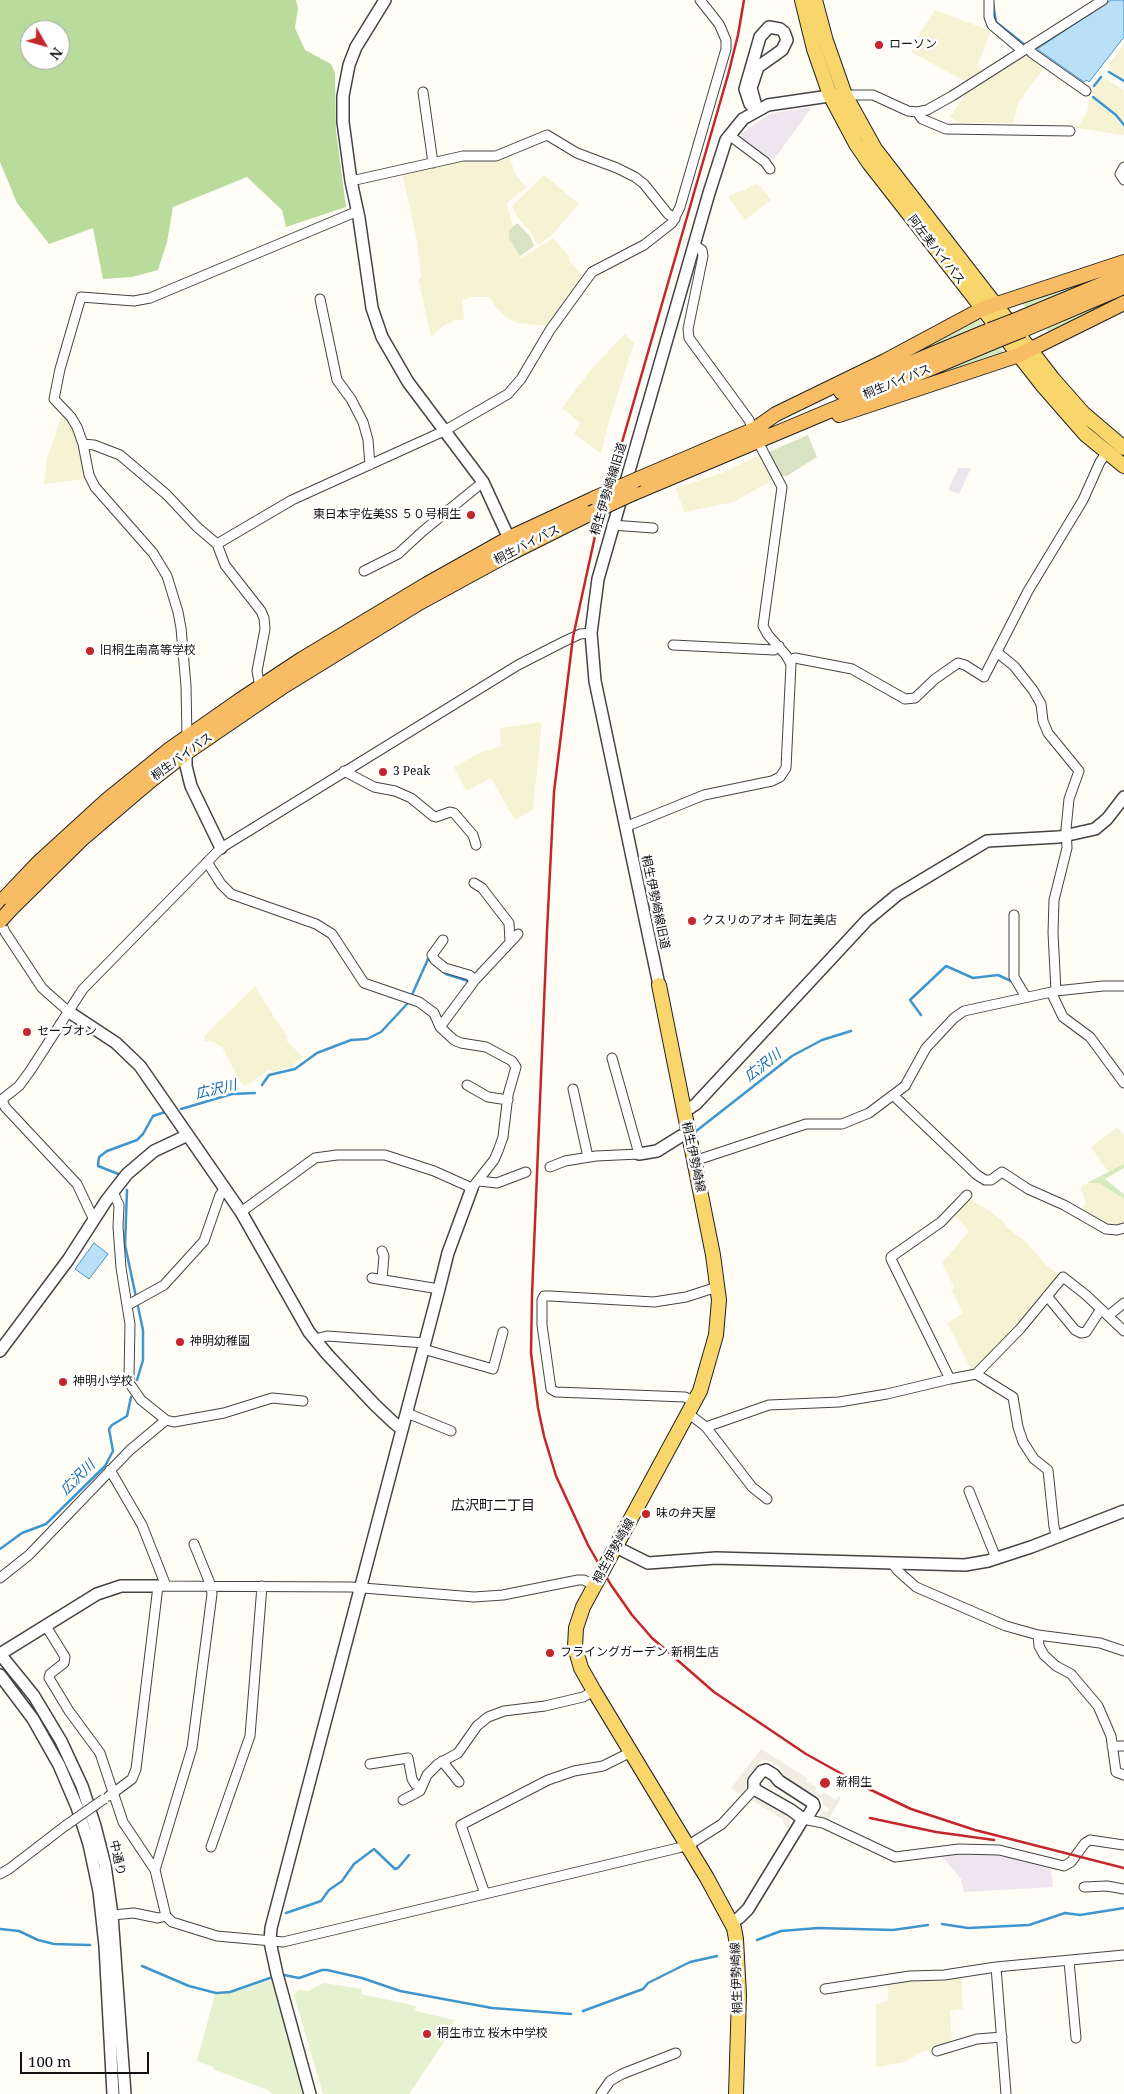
<!DOCTYPE html>
<html>
<head>
<meta charset="utf-8">
<style>
	body { margin:0 }
	#map { position:relative; width:1124px; height:2094px; overflow:hidden; background:#fffdf5; font-family:"Noto Serif",serif }
	canvas { display:block }
	.north { position:absolute; left:20px; top:20px; width:50px; height:50px; box-sizing:border-box; background:#fff; border:1px solid #a0a0a0; border-radius:50%; rotate:128deg; font-size:14px; font-weight:700; line-height:20px; text-align:center; color:#111 }
	.north::after { content:''; display:block; margin:auto; width:18px; height:22px; background:#c4262e; clip-path:polygon(50% 0,100% 100%,50% 72%,0 100%) }
	.scale { position:absolute; left:20px; top:2052px; width:129px; height:22px; box-sizing:border-box; border:2px solid #111; border-top:0; padding-left:6px; font-size:15px; line-height:18px; white-space:nowrap; color:#111; -webkit-text-stroke:4px #fff; paint-order:stroke }
</style>
</head>
<body>
<div id="map">
<canvas width="1124" height="2094"></canvas>
<div class="north">N</div>
<div class="scale">100 m</div>
</div>
<script>
const ctx = document.querySelector('canvas').getContext('2d');
ctx.lineJoin = 'round';
function paint(path, color) { ctx.fillStyle = color; ctx.fill(path, 'evenodd'); }
const poly = rows => new Path2D(rows.map(r => 'M' + r).join(''));
function strokePath(path, color, width, dash) { ctx.strokeStyle = color; ctx.lineWidth = width; ctx.lineCap = dash ? 'butt' : 'round'; ctx.setLineDash(dash || []); ctx.stroke(path); }
function drawText(font, color, halo, rows, align = 'center') {
  ctx.font = font + ' "Noto Serif","Noto Sans JP",serif'; ctx.lineWidth = 5; ctx.setLineDash([]); ctx.textBaseline = 'middle'; ctx.strokeStyle = halo; ctx.fillStyle = color; for (const [text, x, y, turn = 0] of rows) {
    ctx.save(); ctx.translate(x, y); ctx.rotate((+turn || 0) * Math.PI / 180); ctx.textAlign = isNaN(turn) ? turn : align; if (halo) ctx.strokeText(text, 0, 0); ctx.fillText(text, 0, 0); ctx.restore();
  }
}
const industrial = poly([
	[812,107,775,158,768,159,741,140,742,133,768,115,779,112],
	[958,468,971,468,959,494,948,490],
	[960,1854,998,1854,1051,1869,1053,1887,964,1892,961,1879,941,1856]
]);
const farmland = poly([
	[935,10,991,31,977,66,986,71,968,83,911,52,915,45,913,44],
	[1124,45,1124,79,1109,70,1111,68,1109,64],
	[1027,53,1045,66,1019,102,1013,123,960,123,950,117,968,90],
	[1103,77,1124,90,1124,124,1118,116,1091,93],
	[1092,98,1114,116,1124,128,1124,135,1077,128,1087,112,1090,99],
	[509,156,516,176,527,187,507,203,513,227,509,230,521,258,553,238,569,256,569,261,582,275,547,326,518,323,505,317,495,306,490,297,472,297,462,300,464,320,455,320,443,326,431,337,418,279,421,278,417,241,402,173,458,161,494,161],
	[544,175,579,204,551,236,538,245,529,230,517,217,512,206],
	[758,184,771,200,745,220,729,198,730,195,745,190,753,185],
	[625,334,634,343,609,421,601,454,574,434,580,423,562,408,592,368],
	[63,412,71,425,78,441,85,479,44,484,47,458],
	[760,455,774,479,734,502,684,512,676,488,724,472],
	[542,722,533,810,515,820,491,778,466,791,454,767,480,753,501,746,500,728],
	[255,986,263,1000,288,1038,286,1040,303,1057,288,1068,272,1072,270,1069,245,1086,239,1080,222,1047,214,1042,205,1041,204,1036],
	[1117,1127,1124,1135,1124,1164,1109,1173,1091,1147],
	[1092,1182,1099,1183,1124,1199,1124,1223,1120,1226,1110,1227,1081,1211,1086,1203,1081,1189,1083,1185],
	[970,1199,987,1209,1003,1221,1006,1227,1026,1242,1046,1265,1059,1275,1032,1311,989,1358,972,1371,947,1323,963,1313,952,1291,954,1287,942,1263,969,1231,953,1214],
	[961,1975,963,2009,950,2011,952,2042,920,2053,905,2062,876,2067,876,2004,888,2001,888,1983]
]);
const green = poly([
	[1124,269,1027,309,1023,305,1023,299],
	[1124,294,1124,299,1050,336,1046,327],
	[976,318,981,321,984,327,848,383],
	[1000,346,1003,354,854,408],
	[1124,1164,1124,1168,1105,1179,1124,1194,1124,1199,1099,1183,1087,1183]
]);
const forest = poly([
	[0,0,296,0,298,8,295,28,305,50,331,64,335,73,336,131,346,207,286,227,282,210,247,177,173,207,167,242,158,270,132,277,103,279,93,228,49,244,17,203,0,162],
	[30,30,60,30,60,60,30,60]
]);
const cemetery = poly([
	[517,223,530,236,534,246,520,256,509,238,509,230],
	[808,435,817,457,787,476,782,476,769,452]
]);
const pitch = poly([
	[272,1980,287,2032,285,2033,286,2038,288,2038,304,2094,272,2094,268,2090,213,2069,213,2067,197,2061,215,1994,230,1993],
	[324,1983,362,1989,361,1994,416,2006,415,2011,455,2020,451,2026,453,2028,409,2094,323,2094,294,1995,298,1990,308,1991]
]);
const plaza = poly([
	[761,1749,807,1778,807,1782,817,1787,815,1791,821,1795,823,1792,836,1800,838,1796,841,1798,827,1822,820,1818,821,1810,827,1812,829,1809,823,1805,822,1799,786,1778,781,1768,769,1761,763,1760,758,1764,747,1778,746,1792,743,1796,731,1788],
	[753,1795,786,1814,790,1820,789,1828,785,1826,782,1819,748,1798]
]);
const water = poly([
	[1111,0,1123,0,1124,2,1124,37,1089,82,1087,80,1084,82,1037,49,1111,0],
	[94,1243,108,1254,89,1279,75,1269,94,1243]
]);
const stream = poly([
	[993,3,996,22,1025,45],
	[1109,72,1124,81],
	[1094,86,1101,77],
	[1093,97,1116,115,1124,125],
	[411,997,428,959,446,974,468,981],
	[921,1015,910,1000,946,966,973,978,998,975,1011,981],
	[262,1085,269,1075,295,1069,317,1053,351,1040,367,1039,381,1032,408,1003],
	[181,1109,232,1094,255,1093],
	[695,1132,792,1056,822,1040,851,1031],
	[121,1175,98,1166,99,1157,107,1151,137,1140,143,1134,153,1116,165,1112],
	[127,1190,125,1245,136,1297],
	[137,1380,143,1360,143,1330,137,1302],
	[0,1549,22,1533,46,1524,105,1466,113,1451,109,1429,112,1425,127,1416,131,1397],
	[286,1913,321,1901,329,1890,342,1881,354,1864,374,1849,395,1869,398,1868,409,1855],
	[942,1924,968,1928,1029,1925,1065,1913,1080,1915,1124,1908],
	[0,1929,19,1931,38,1940,54,1944,90,1945],
	[757,1940,781,1931,818,1928,893,1930,928,1925],
	[142,1966,189,1986,216,1993,230,1992,270,1978],
	[284,1975,299,1978,322,1970,327,1970,362,1978,400,1991,492,2008,571,2014],
	[583,2011,643,1989,648,1983,690,1962,717,1956]
]);
const minor = poly([
	[989,0,989,17,992,25,1023,51],
	[1028,48,1032,53,1086,91],
	[423,92,433,163],
	[845,95,873,95,908,111,917,112,927,110,952,96,1103,0],
	[917,112,922,119,946,129,1070,131],
	[729,135,765,162,770,169],
	[1124,167,1120,174,1124,180],
	[351,181,463,156,496,156,547,135,577,153,617,168,635,177,644,184,668,214,675,219],
	[694,245,702,250,703,256,688,329,689,338,749,420,753,430],
	[320,299,337,380,351,399,363,422,368,440,370,465],
	[83,444,94,445,120,455,167,495,197,527,217,544,225,565,261,611,264,618,265,629,257,671,260,687],
	[612,525,653,528],
	[217,544,292,500,444,431,508,394,521,379,550,330,592,272,644,245,672,223,680,207,726,49,726,40,719,24,700,0],
	[364,571,398,554,423,531,483,482],
	[673,645,774,650,779,646],
	[998,653,1014,666,1033,690,1041,704,1043,721,1048,733,1079,771,1069,799,1066,829,1067,848,1054,900,1053,933,1056,991],
	[789,660,795,658,852,669,905,699,915,698,935,679,958,663,965,665,984,677,1028,591,1083,500,1100,462,1107,452],
	[187,737,186,686,181,628,178,612,167,576,153,553,95,487,89,475,83,444,77,427,71,417,54,399,60,369,81,297,134,301,150,298,358,211],
	[344,771,374,787,395,791,411,798,433,816,436,817,450,812,454,813,473,835,476,845],
	[625,827,704,795,772,781,780,777,786,768,791,664,786,655,768,635,763,626,782,487,757,440],
	[207,862,221,884,231,894,316,924,332,934,364,983,419,1002,434,1013,440,1027,454,1040,461,1043,486,1047,512,1061,516,1067,508,1095,503,1137,498,1151,494,1160,472,1188,434,1171,385,1155,337,1155,315,1158,241,1212],
	[474,883,482,888,509,923,510,942],
	[1014,915,1014,977,1026,997],
	[0,920,5,932,42,988,69,1012],
	[443,940,432,955,435,960,445,968,469,975,475,980],
	[1051,992,1063,1017,1090,1037,1124,1083],
	[440,1027,475,980,518,934],
	[467,1085,488,1097,508,1100],
	[573,1089,588,1157],
	[894,1096,977,1175,985,1180,991,1180,1002,1172,1028,1189,1064,1205,1106,1229,1117,1230,1124,1228],
	[2,1100,5,1107,77,1184,94,1220],
	[0,1101,19,1086,30,1071,83,989,221,848,518,665,563,642,580,634,591,633],
	[694,1161,806,1124,842,1124,869,1113,905,1086,926,1048,954,1018,964,1011,1056,991,1103,986,1124,986],
	[550,1167,565,1161,596,1156,639,1154,612,1058],
	[479,1181,497,1183,526,1172],
	[113,1192,119,1205,118,1227,121,1268,130,1324,129,1377,130,1384,141,1400,166,1420,174,1422,224,1413,272,1398,303,1401],
	[372,1278,439,1289],
	[382,1279,384,1256,382,1251],
	[1047,1296,1075,1330,1081,1333,1086,1332,1101,1309],
	[128,1305,164,1285,204,1241,220,1195,225,1188],
	[1108,1316,1124,1303],
	[315,1339,327,1336,425,1343],
	[423,1349,493,1369,503,1332],
	[976,1374,1013,1397,1018,1427,1023,1442,1034,1459,1048,1470,1054,1527,1057,1538],
	[950,1379,891,1259,891,1257,941,1222,967,1195],
	[695,1402,685,1397,556,1392,551,1389,542,1325,542,1300,544,1296,550,1296,654,1302,686,1297,717,1287],
	[407,1413,451,1431],
	[689,1414,706,1427,752,1487,767,1499],
	[706,1427,769,1405,839,1402,887,1394,950,1379,976,1374,1020,1329,1063,1277,1086,1295,1124,1331],
	[110,1470,142,1525,166,1586],
	[969,1491,996,1558],
	[892,1563,898,1571,916,1587,1006,1626,1038,1635,1100,1643,1124,1651],
	[0,1578,29,1555,130,1450,166,1420],
	[46,1626,65,1657,64,1663,50,1674,49,1678,69,1711,100,1753,123,1822,155,1870,166,1916,172,1922,217,1936,283,1942,678,1848,692,1843,722,1824,754,1789],
	[1038,1635,1039,1646,1044,1655,1056,1666,1071,1674,1098,1706,1111,1736,1116,1772,1124,1775],
	[1112,1746,1124,1746],
	[442,1761,459,1782],
	[370,1764,408,1758,412,1779,415,1784,421,1787],
	[109,1796,132,1779,136,1769,158,1586,351,1587,474,1597,503,1595,578,1580,584,1580,595,1586],
	[403,1800,420,1791,427,1775,438,1764,458,1753,477,1726,488,1717,504,1711,545,1706,583,1697,594,1691],
	[803,1819,823,1823,895,1857,959,1849,999,1850,1064,1866,1071,1862,1085,1843,1090,1840,1124,1845],
	[211,1847,250,1736,262,1586],
	[155,1870,192,1748,212,1594,211,1586,194,1544],
	[0,1874,9,1869,65,1826],
	[1084,1887,1107,1886,1124,1889],
	[485,1894,461,1825,548,1780,574,1771,603,1766,631,1752],
	[112,1915,134,1913,158,1918,166,1916],
	[1069,1961,1076,2038],
	[996,1967,1006,2094],
	[825,1989,910,1976,944,1975,996,1967,1124,1955],
	[937,2051,977,2039,1002,2037],
	[601,2094,610,2081,622,2074,676,2053]
]);
const tertiary = poly([
	[385,0,356,47,349,65,343,96,343,122,351,181,359,218,372,308,382,337,408,382,483,482,512,545],
	[769,27,780,29,784,32,787,40,782,50,758,67,751,88,757,110,750,104,745,89,760,37,769,27],
	[186,746,186,766,191,786,221,848],
	[659,985,595,681,591,633,598,579,709,193,726,140,743,119,768,105,836,95],
	[69,1012,116,1043,140,1066,241,1212,309,1332,327,1354,375,1405,394,1423,402,1429],
	[684,1112,696,1104,867,920,897,895,987,841,1059,837,1095,829,1107,819,1124,797],
	[639,1154,657,1151,681,1136,688,1134],
	[0,1351,68,1260,106,1201,127,1174,154,1151,188,1135],
	[616,1547,648,1563,716,1558,965,1565,988,1561,1031,1547,1124,1511],
	[0,1654,34,1696,61,1741,82,1786,95,1826,105,1865,112,1915,125,2094],
	[0,1654,97,1594,121,1586,158,1586],
	[0,1675,33,1719,59,1765,77,1807,89,1844,99,1891,105,1946,113,2094],
	[766,1770,774,1775,779,1781,813,1803,814,1806,808,1816,803,1819,791,1810,754,1789,754,1781,762,1771,766,1770],
	[732,1922,739,1918,748,1909,803,1819],
	[310,2094,277,1974,270,1942,271,1928,439,1289,448,1253,472,1188]
]);
const primary = poly([
	[802,0,814,49,830,95,856,144,869,163,1043,386,1085,434,1124,466],
	[815,0,826,41,845,95,875,149,1053,379,1083,413,1124,448],
	[659,985,713,1255,719,1300,716,1335,700,1391,583,1607,576,1628,575,1647,581,1668,594,1691,707,1878,734,1928,736,1939,739,1995,736,2094]
]);
const trunk = poly([
	[1016,320,1124,275],
	[1023,330,1124,287],
	[841,392,990,330],
	[839,415,1019,355,1124,303],
	[753,430,776,414,885,361,982,309,1124,262],
	[638,479,762,426],
	[634,493,998,340],
	[0,903,37,864,107,800,170,749,240,700,302,659,427,584,509,538,595,498],
	[11,909,81,840,149,782,186,753,284,686,419,603,505,556,591,513]
]);
const rail = poly([
	[744,0,738,35,728,75,595,536,573,637,554,792,547,931,532,1295,531,1353,538,1408,544,1436,556,1476,588,1545,611,1585,632,1615,652,1638,714,1692,806,1754,869,1789,911,1809,975,1830,1124,1868],
	[870,1818,936,1832,994,1840]
]);
const minorBridge = poly([
	[65,1826,104,1799]
]);
const trunkBridge = poly([
	[990,330,1016,320],
	[998,340,1023,330],
	[595,498,638,479],
	[591,513,634,493],
	[0,921,11,909]
]);
const markers = [
	[879,45,5,"#c4262e"],
	[471,515,5,"#c4262e"],
	[90,651,5,"#c4262e"],
	[383,772,5,"#c4262e"],
	[692,921,5,"#c4262e"],
	[27,1032,5,"#c4262e"],
	[180,1342,5,"#c4262e"],
	[63,1382,5,"#c4262e"],
	[646,1514,5,"#c4262e"],
	[550,1653,5,"#c4262e"],
	[825,1783,6,"#c4262e"],
	[427,2034,5,"#c4262e"]
];
const poiNames = [
	["ローソン",889,45],
	["東日本宇佐美SS ５０号桐生",461,515,"right"],
	["旧桐生南高等学校",100,651],
	["3 Peak",393,772],
	["クスリのアオキ 阿左美店",702,921],
	["セーブオン",37,1032],
	["神明幼稚園",190,1342],
	["神明小学校",73,1382],
	["味の弁天屋",656,1514],
	["フライングガーデン 新桐生店",560,1653],
	["新桐生",836,1783],
	["桐生市立 桜木中学校",437,2034]
];
const streetNames = [
	["阿左美バイパス",936,250,52],
	["桐生バイパス",897,382,-22],
	["桐生伊勢崎線旧道",609,489,-73],
	["桐生バイパス",527,545,-27],
	["桐生バイパス",182,757,-36],
	["桐生伊勢崎線旧道",655,902,78],
	["桐生伊勢崎線",693,1157,78],
	["桐生伊勢崎線",614,1551,-61],
	["中通り",117,1858,78],
	["桐生伊勢崎線",737,1978,-92]
];
const waterNames = [
	["広沢川",763,1066,-38],
	["広沢川",216,1090,-13],
	["広沢川",78,1478,-45]
];
const neighbourhoodNames = [
	["広沢町二丁目",493,1506]
];
paint(industrial, '#eee6ef');
paint(farmland, '#f6f3d4');
paint(green, '#d5ebbd');
paint(forest, '#b9dc9c');
paint(cemetery, '#d9e3c4');
paint(pitch, '#e6f2cf');
paint(plaza, '#f1ede2');
paint(water, '#b9e0f7');
strokePath(water, '#3f96cf', 1);
strokePath(stream, '#3f96cf', 2.5);
strokePath(minor, '#444', 11);
strokePath(tertiary, '#444', 14);
strokePath(primary, '#222', 16);
strokePath(trunk, '#222', 16);
strokePath(minor, '#fff', 9);
strokePath(tertiary, '#fff', 11);
strokePath(primary, '#f9d66b', 14);
strokePath(trunk, '#f7bc64', 14);
strokePath(rail, '#c4262e', 2.5);
strokePath(minorBridge, '#444', 11, []);
strokePath(trunkBridge, '#222', 16, []);
strokePath(minorBridge, '#fff', 9);
strokePath(trunkBridge, '#f7bc64', 14);
for (const [x, y, r, color] of markers) { const dot = new Path2D(); dot.arc(x, y, r, 0, 2 * Math.PI); ctx.fillStyle = color; ctx.fill(dot); strokePath(dot, '#fff', 2); }
drawText('12px', '#111', '#fff', poiNames, 'left');
drawText('12px', '#111', '#fff', streetNames);
drawText('italic 14px', '#1768a6', '#fff', waterNames);
drawText('14px', '#111', '#fff', neighbourhoodNames);
</script>
</body>
</html>
